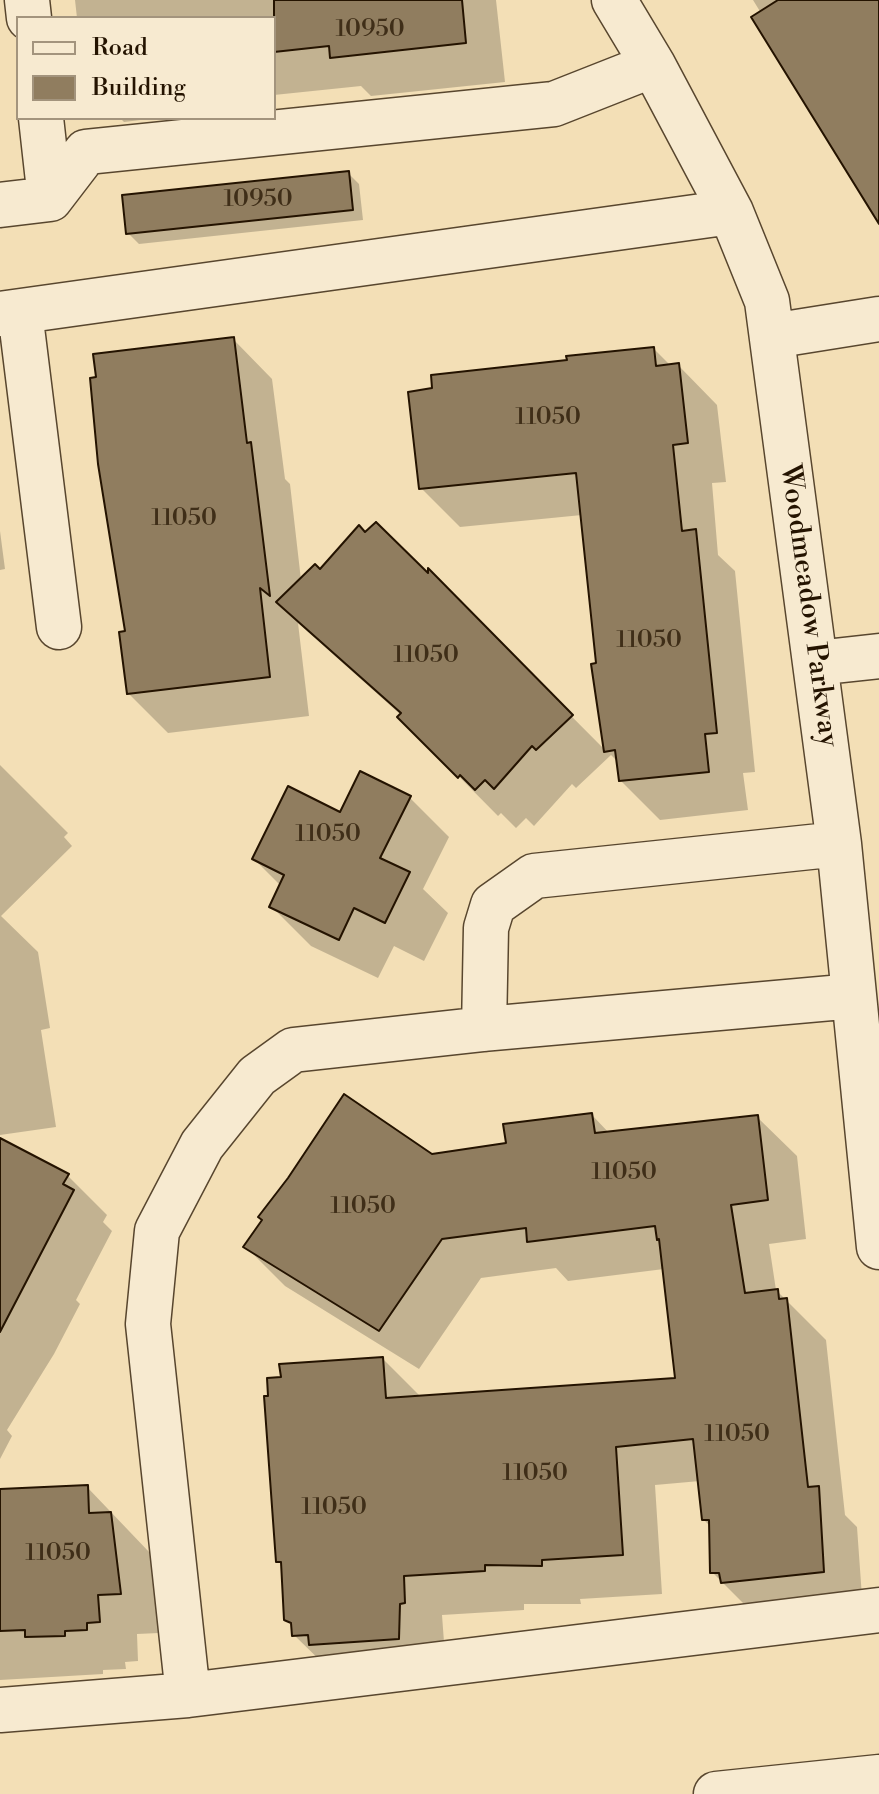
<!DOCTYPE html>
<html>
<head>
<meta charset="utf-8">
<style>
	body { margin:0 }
	#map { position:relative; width:879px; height:1794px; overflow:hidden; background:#f3dfb6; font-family:"Libre Bodoni",serif }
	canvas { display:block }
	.legend { position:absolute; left:16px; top:16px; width:260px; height:104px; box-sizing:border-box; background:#f7ead0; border:2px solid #a3947d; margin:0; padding:10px 14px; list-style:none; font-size:24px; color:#241300 }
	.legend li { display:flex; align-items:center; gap:16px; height:40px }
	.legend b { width:40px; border:2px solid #a3947d }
</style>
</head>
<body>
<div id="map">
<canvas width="879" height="1794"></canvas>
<ul class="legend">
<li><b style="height:10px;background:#f7ead0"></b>Road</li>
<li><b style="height:22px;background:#907d5f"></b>Building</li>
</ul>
</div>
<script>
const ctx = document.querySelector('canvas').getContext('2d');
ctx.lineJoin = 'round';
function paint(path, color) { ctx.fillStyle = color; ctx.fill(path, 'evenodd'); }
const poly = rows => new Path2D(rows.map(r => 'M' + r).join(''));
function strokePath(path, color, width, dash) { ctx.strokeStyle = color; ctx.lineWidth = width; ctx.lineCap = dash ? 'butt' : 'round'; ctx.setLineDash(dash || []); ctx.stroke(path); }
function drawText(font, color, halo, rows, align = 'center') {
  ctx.font = font + ' "Libre Bodoni",serif'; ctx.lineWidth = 7; ctx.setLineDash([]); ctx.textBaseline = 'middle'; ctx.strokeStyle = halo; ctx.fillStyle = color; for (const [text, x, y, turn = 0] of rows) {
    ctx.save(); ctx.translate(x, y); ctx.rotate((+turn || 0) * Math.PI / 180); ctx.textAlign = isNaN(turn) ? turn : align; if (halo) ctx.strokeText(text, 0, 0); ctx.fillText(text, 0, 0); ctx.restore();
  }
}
const shadow = poly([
	[75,0,496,0,505,82,371,96,361,86,274,95,274,18,77,18],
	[753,0,879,0,879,220,761,13],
	[120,118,157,118,124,122],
	[348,173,359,184,363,220,139,244,128,233],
	[233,339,272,379,285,479,290,484,301,580,320,572,431,579,430,574,607,752,593,666,598,665,582,515,460,527,421,488,569,362,654,349,671,366,678,365,717,405,726,482,712,483,718,555,735,571,755,772,743,773,748,810,660,820,620,780,619,763,611,755,576,788,572,784,534,826,526,818,516,828,501,813,498,816,400,717,401,715,298,623,309,716,168,733,129,694,128,633],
	[0,531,5,569,0,570],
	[0,765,68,833,64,837,72,846,1,916,38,952,50,1028,41,1030,56,1127,0,1135],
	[409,797,449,837,423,889,448,913,424,961,394,946,378,978,311,946,271,906,281,886,254,859,341,814],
	[592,1115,610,1134,757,1117,797,1156,806,1239,769,1244,776,1290,826,1340,845,1515,857,1527,863,1611,752,1612,712,1572,711,1527,704,1520,700,1481,655,1485,662,1594,580,1599,581,1604,524,1604,524,1610,442,1615,444,1642,334,1674,294,1635,294,1627,286,1619,283,1566,279,1561,383,1359,421,1397,677,1380,664,1269,568,1281,556,1268,481,1278,419,1369,285,1286,246,1247,432,1156,509,1145],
	[0,1140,68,1176,107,1215,103,1222,112,1231,76,1300,80,1304,54,1354,7,1430,12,1436,0,1459],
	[87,1487,150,1553,159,1633,137,1634,138,1661,125,1662,126,1669,103,1670,103,1674,0,1680,0,1491]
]);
const building = poly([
	[274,0,462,0,466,43,330,58,329,46,274,52,274,0],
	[778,0,879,0,879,224,751,17,778,0],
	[349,171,353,210,126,234,122,195,349,171],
	[234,337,247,443,251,442,270,596,260,588,270,677,127,694,119,632,125,631,98,464,90,378,96,377,93,354,234,337],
	[654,347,656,366,679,363,688,443,673,445,682,531,696,529,717,733,705,734,709,772,619,781,615,750,604,752,591,664,596,663,576,473,419,489,408,392,432,388,431,375,567,360,566,356,654,347],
	[376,522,428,573,428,568,573,715,536,750,532,746,494,789,485,780,475,790,460,775,458,778,397,717,401,713,276,602,315,564,320,569,359,525,365,532,376,522],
	[360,771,411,796,380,858,410,872,385,923,354,908,339,940,269,907,284,875,252,859,288,786,340,812,360,771],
	[344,1094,432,1154,506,1143,503,1124,592,1113,595,1133,758,1115,768,1200,731,1205,745,1293,778,1289,779,1299,787,1298,808,1487,819,1486,824,1572,721,1583,719,1573,710,1573,709,1520,702,1520,693,1439,616,1447,623,1555,542,1560,542,1566,485,1565,485,1571,404,1576,405,1603,400,1604,399,1639,309,1645,308,1635,292,1636,291,1623,284,1620,281,1562,276,1562,264,1396,268,1396,267,1378,281,1377,279,1364,383,1357,386,1398,675,1378,659,1239,657,1240,655,1226,527,1242,526,1228,442,1239,379,1331,243,1247,262,1220,258,1217,288,1178,344,1094],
	[0,1138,69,1174,63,1184,74,1190,0,1332,0,1138],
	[88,1485,89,1513,111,1512,121,1594,98,1595,100,1622,87,1623,87,1630,65,1631,65,1636,25,1637,25,1630,0,1631,0,1489,88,1485]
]);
const minor = poly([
	[27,0,29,18],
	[614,0,653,65,731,212,767,301,839,844,879,1247],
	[41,118,50,199],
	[0,205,50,199,86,152,554,104,653,65],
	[20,312,59,627],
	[0,314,731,212],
	[772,336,879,319],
	[816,663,879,656],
	[484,1029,486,928,493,905,534,876,839,844],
	[188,1695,148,1324,157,1231,202,1145,257,1076,293,1050,484,1029,854,996],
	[0,1710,188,1695,879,1610],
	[716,1794,879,1777]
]);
const numberNames = [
	["10950",370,30],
	["10950",258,200],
	["11050",548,418],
	["11050",184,519],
	["11050",649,641],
	["11050",426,656],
	["11050",328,835],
	["11050",624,1173],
	["11050",363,1207],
	["11050",737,1435],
	["11050",535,1474],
	["11050",334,1508],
	["11050",58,1554]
];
const streetNames = [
	["Woodmeadow Parkway",808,606,82]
];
paint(shadow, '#0003');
paint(building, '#907d5f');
strokePath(building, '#241300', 2);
strokePath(minor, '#58462e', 47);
strokePath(minor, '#f7ead0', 44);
drawText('24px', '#3f2e18', null, numberNames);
drawText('28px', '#241300', '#f7ead0', streetNames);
</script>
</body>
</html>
